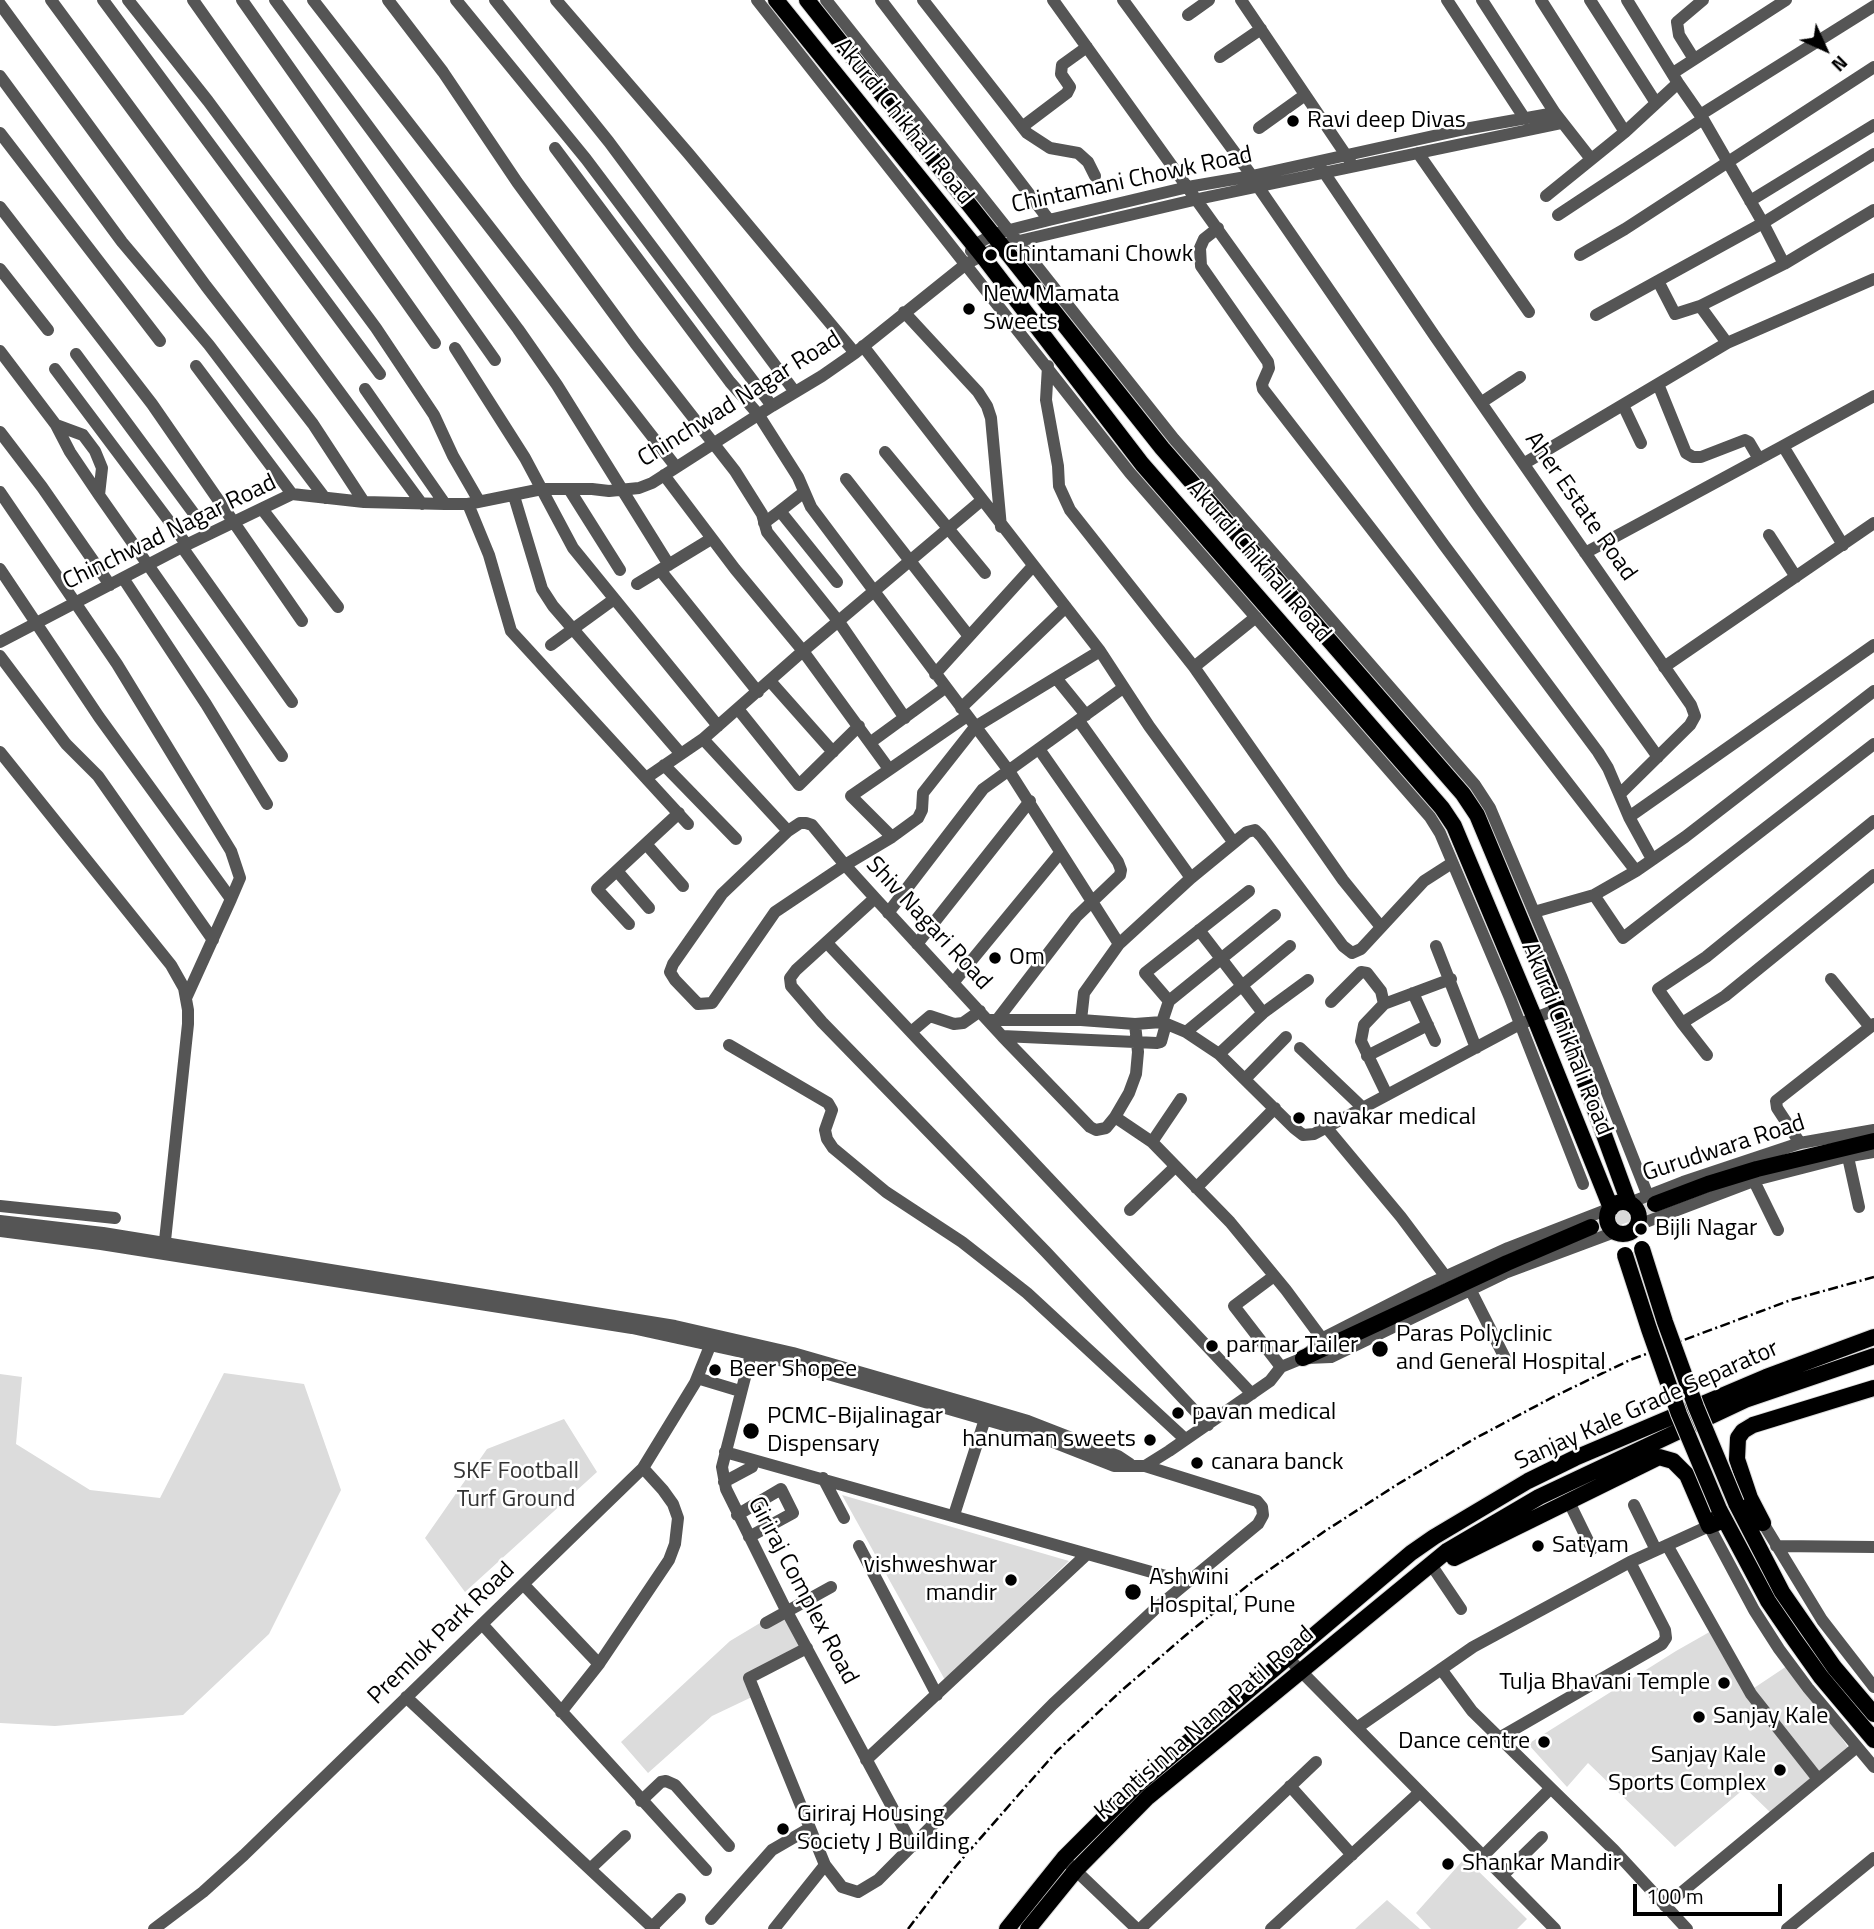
<!DOCTYPE html>
<html>
<head>
<meta charset="utf-8">
<style>
	body { margin:0 }
	#map { position:relative; width:1874px; height:1929px; overflow:hidden; background:#fff; font-family:"Titillium Web",sans-serif }
	canvas { display:block }
	.north { position:absolute; left:1790px; top:14px; width:70px; height:70px; -webkit-text-stroke:5px #fff; paint-order:stroke; rotate:135deg; font-size:19px; font-weight:700; line-height:28px; text-align:center; color:#000 }
	.north::after { content:''; display:block; margin:auto; width:24px; height:32px; background:#000; clip-path:polygon(50% 0,100% 100%,50% 72%,0 100%) }
	.scale { position:absolute; left:1633px; top:1884px; width:149px; height:32px; box-sizing:border-box; border:4px solid #000; border-top:0; padding-left:9px; font-size:21px; line-height:24px; white-space:nowrap; color:#000; -webkit-text-stroke:5px #fff; paint-order:stroke }
</style>
</head>
<body>
<div id="map">
<canvas width="1874" height="1929"></canvas>
<div class="north">N</div>
<div class="scale">100 m</div>
</div>
<script>
const ctx = document.querySelector('canvas').getContext('2d');
ctx.lineJoin = 'round';
function paint(path, color) { ctx.fillStyle = color; ctx.fill(path, 'evenodd'); }
const poly = rows => new Path2D(rows.map(r => 'M' + r).join(''));
function strokePath(path, color, width, dash) { ctx.strokeStyle = color; ctx.lineWidth = width; ctx.lineCap = dash ? 'butt' : 'round'; ctx.setLineDash(dash || []); ctx.stroke(path); }
function drawText(font, color, halo, rows, align = 'center') {
  ctx.font = font + ' "Titillium Web",sans-serif'; ctx.lineWidth = 5; ctx.setLineDash([]); ctx.textBaseline = 'middle'; ctx.strokeStyle = halo; ctx.fillStyle = color; for (const [text, x, y, turn = 0] of rows) {
    ctx.save(); ctx.translate(x, y); ctx.rotate((+turn || 0) * Math.PI / 180); ctx.textAlign = isNaN(turn) ? turn : align; if (halo) ctx.strokeText(text, 0, 0); ctx.fillText(text, 0, 0); ctx.restore();
  }
}
const green = poly([
	[224,1373,304,1384,341,1490,269,1634,183,1715,55,1726,0,1723,0,1374,22,1377,16,1444,90,1490,160,1498],
	[564,1419,597,1472,465,1592,425,1538,487,1449],
	[842,1495,1069,1561,945,1680],
	[785,1608,807,1648,749,1678,754,1696,712,1716,648,1773,621,1742,730,1641],
	[1713,1630,1751,1690,1790,1664,1850,1750,1772,1814,1745,1788,1675,1847,1588,1763,1567,1787,1528,1744,1676,1651],
	[1465,1858,1527,1919,1517,1929,1431,1929,1416,1913],
	[1387,1900,1420,1929,1355,1929]
]);
const majorTunnel = poly([
	[1591,1227,1655,1204]
]);
const minor = poly([
	[51,0,422,504],
	[103,0,380,374],
	[128,0,208,101,376,328,434,415,453,456,479,501],
	[193,0,435,343],
	[242,0,495,360],
	[275,0,518,329,557,385,669,565],
	[313,0,676,467],
	[388,0,443,72,517,182,635,343,735,471,762,514,767,532,839,622,905,718],
	[456,0,586,159,772,406],
	[495,0,609,142,795,392],
	[556,0,688,153,855,353],
	[757,0,1130,473,1430,817,1440,833,1510,998,1583,1184],
	[826,0,1174,439,1475,785,1490,808,1561,976,1648,1196],
	[881,0,1049,220],
	[923,0,1027,133,1050,148,1078,153,1088,162,1095,176],
	[1053,0,1444,545,1598,752,1608,768,1629,817,1652,859],
	[1123,0,1252,176],
	[1241,0,1350,161],
	[1447,0,1525,119],
	[1482,0,1555,113,1591,159],
	[1541,0,1625,132],
	[1590,0,1656,103],
	[1627,0,1678,83,1703,119,1763,223,1784,264],
	[0,4,206,286,313,424,364,502],
	[1188,15,1209,0],
	[1220,57,1261,29],
	[1694,59,1679,35,1677,22,1703,0],
	[1673,73,1786,0],
	[0,76,122,242,209,345,325,498],
	[1700,115,1874,6],
	[1022,127,1067,93,1070,87,1061,74,1062,65,1087,47],
	[1259,128,1305,95],
	[0,133,160,341],
	[555,148,730,382,758,414,798,477,811,507,1009,771,1119,944],
	[1418,153,1529,312],
	[1317,162,1434,335,1691,705,1695,716,1690,725,1620,794],
	[1259,188,1478,506,1658,757],
	[1546,196,1625,132,1678,83],
	[1750,201,1874,125],
	[0,207,152,404,302,621],
	[1558,215,1703,119],
	[1218,228,1204,239,1200,248,1201,266,1268,362,1269,368,1262,384,1263,389,1636,871],
	[971,251,973,246,994,234,1049,220,1188,187,1252,176,1465,129,1555,113],
	[1580,255,1625,229,1874,67],
	[0,269,48,330],
	[1658,281,1675,314,1700,306,1784,264,1874,210],
	[1700,306,1727,343],
	[904,312,978,392,987,406,991,418,1001,527],
	[1596,315,1763,223,1874,154],
	[863,346,1100,651,1149,726,1234,843],
	[455,348,525,458,573,548,718,726],
	[0,351,56,425,83,435,95,451,102,468,99,495],
	[76,354,209,534],
	[196,366,292,494],
	[1048,366,1046,400,1058,466,1059,486,1070,510,1194,667,1343,880,1381,927],
	[55,369,187,545],
	[1658,384,1686,453,1693,457,1701,457,1745,440,1749,442,1759,459],
	[365,389,445,504],
	[1482,402,1520,377],
	[1623,405,1641,443],
	[56,425,70,452,99,495,282,756],
	[0,432,42,487,110,585],
	[885,452,985,573],
	[1525,463,1727,343,1874,279],
	[664,475,735,569,803,651,889,769],
	[846,479,968,635],
	[569,489,620,570],
	[0,492,117,664,231,851,240,878,231,899],
	[514,496,542,589,553,606,681,754],
	[468,504,489,555,511,631,688,824],
	[262,509,338,607],
	[780,511,803,493],
	[764,523,780,511,837,582],
	[1769,535,1796,577],
	[1843,545,1783,446,1874,396],
	[182,547,292,702],
	[1585,553,1783,446],
	[0,569,99,717,231,899,187,996],
	[660,570,758,692],
	[123,578,206,704,267,804],
	[637,584,711,539],
	[0,642,182,547,292,494,364,502,445,504,468,504,542,489,592,489,609,491,639,488,652,483,772,406,822,376,855,353,966,264,1002,245,1198,199,1562,123],
	[551,645,613,600],
	[1100,651,975,727,923,793,922,810,918,818,892,837,845,865,775,912,712,1003,698,1004,675,980,670,972,673,964,722,894,788,831,800,823,806,823,812,825,845,865,875,898,1002,1036,1090,1127,1096,1130,1106,1128,1115,1117,1129,1093,1136,1074,1138,1052,1135,1024],
	[0,656,66,744,98,776,213,940],
	[1194,667,1256,617],
	[1664,667,1874,523],
	[935,674,1033,566],
	[1056,678,1086,715],
	[770,681,833,752],
	[961,708,1066,607],
	[738,709,799,785,859,726],
	[1079,721,1191,878],
	[703,739,788,831],
	[871,742,945,688],
	[0,752,171,965,184,988,188,1010,188,1024,164,1250],
	[664,765,736,839],
	[646,778,703,739,803,651,982,500],
	[1629,817,1874,645],
	[1874,821,1706,957,1658,989,1682,1023,1725,996,1874,875],
	[892,837,851,796,967,716],
	[646,844,683,886],
	[617,871,649,908],
	[1594,895,1623,938,1874,744],
	[875,898,796,970,790,978,791,986,822,1022,1046,1252,1208,1425],
	[1534,912,1594,895,1636,871,1685,837,1874,691],
	[888,913,983,789,1123,688],
	[629,924,597,889,679,813],
	[1199,930,1263,1013],
	[827,943,1252,1394],
	[917,944,1030,801],
	[1436,946,1476,1048],
	[1831,979,1870,1027],
	[953,983,1060,853],
	[1413,993,1435,1041],
	[1169,1001,1145,973,1249,891],
	[1331,1002,1361,972,1367,973,1381,991,1384,1004,1364,1025,1361,1041,1387,1095],
	[1384,1004,1451,979],
	[988,1020,1081,1020,1135,1024,1162,1022,1186,1032,1219,1054,1294,1128,1303,1135,1314,1134,1520,1024,1565,1006],
	[997,1020,1076,917,1120,875,1121,870,1118,862,1039,749],
	[1081,1020,1084,993,1119,944,1191,878,1247,832,1255,830,1261,836,1343,946,1352,953,1361,949,1424,881,1452,863],
	[1162,1022,1169,1001,1275,915],
	[1682,1023,1707,1055],
	[911,1032,930,1016,954,1024,963,1023,980,1011],
	[1186,1032,1290,946],
	[1002,1036,1157,1043,1161,1042,1166,1024],
	[729,1045,828,1103,832,1110,825,1130,827,1139,833,1148,886,1192,962,1242,1027,1293,1185,1439],
	[1300,1048,1363,1108],
	[1219,1054,1263,1013,1308,980],
	[1367,1056,1428,1025],
	[1245,1079,1286,1037],
	[1115,1117,1152,1142,1230,1222,1286,1290,1323,1340],
	[1326,1127,1401,1217,1446,1277],
	[1152,1142,1181,1099],
	[1800,1143,1777,1108,1776,1101,1874,1024],
	[1848,1157,1859,1207],
	[1754,1181,1778,1230],
	[1196,1188,1275,1108],
	[1629,1203,1683,1182,1800,1143,1874,1130],
	[0,1206,115,1218],
	[1130,1210,1175,1167],
	[0,1221,103,1233,675,1326,793,1353,977,1406,1028,1421,1118,1456,1130,1464],
	[1638,1225,1759,1179,1845,1157,1874,1152],
	[0,1231,101,1244,632,1328,783,1361,1025,1431,1114,1466,1145,1466,1257,1501,1262,1507,1263,1515,1258,1524,1154,1610,1053,1704,878,1880,858,1892,842,1887,825,1865,749,1678,807,1648],
	[1274,1276,1234,1306,1281,1367],
	[1470,1289,1508,1364],
	[752,1350,722,1467,726,1489,785,1608,913,1846],
	[1307,1358,1331,1357,1505,1273,1615,1232],
	[697,1378,740,1391],
	[725,1452,1187,1582],
	[1145,1466,1169,1451,1270,1381,1281,1367,1303,1358,1327,1336,1425,1286,1508,1248,1611,1208],
	[823,1478,844,1518],
	[724,1482,752,1467],
	[1568,1500,1592,1549],
	[1634,1505,1656,1550],
	[737,1515,781,1489,793,1513,749,1537],
	[954,1515,985,1419],
	[1756,1526,1763,1523,1822,1620,1874,1687],
	[1667,1545,1751,1694,1818,1779],
	[859,1546,937,1695],
	[1776,1546,1874,1547],
	[1432,1566,1461,1609],
	[524,1585,599,1664],
	[766,1623,831,1587],
	[482,1624,706,1870],
	[1288,1658,1555,1929],
	[1441,1669,1472,1711,1614,1850,1687,1929],
	[406,1697,654,1929],
	[561,1712,599,1664,669,1560,675,1544,678,1518,673,1504,663,1490,643,1468],
	[1358,1727,1473,1647,1630,1562,1709,1526,1754,1610,1779,1649,1808,1688,1874,1767],
	[1499,1738,1662,1644,1666,1638,1665,1630,1630,1562],
	[866,1760,1086,1555],
	[1290,1786,1352,1855],
	[641,1801,661,1782,666,1781,675,1785,729,1846],
	[1484,1855,1550,1789],
	[1069,1864,1137,1929],
	[591,1868,625,1836],
	[1503,1875,1542,1837],
	[1665,1906,1857,1747],
	[711,1919,772,1850,810,1828],
	[652,1927,680,1899],
	[154,1929,203,1892,244,1855,643,1468,695,1383,712,1341],
	[774,1929,825,1865],
	[1140,1929,1316,1762],
	[1271,1929,1420,1792],
	[1787,1929,1874,1858]
]);
const major = poly([
	[776,0,981,254,1142,464,1442,808,1454,826,1535,1019,1611,1208],
	[807,0,1162,448,1463,794,1477,815,1558,1009,1629,1203],
	'1607 1218a16 16 0 1 1 32 0a16 16 0 1 1-32 0Z',
	[1655,1204,1708,1184,1757,1169,1874,1141],
	[1303,1358,1507,1263,1591,1227],
	[1736,1503,1782,1592,1834,1667,1874,1714],
	[1720,1511,1768,1601,1794,1639,1821,1677,1874,1740],
	[1763,1523,1750,1498,1737,1459,1738,1438,1743,1431,1753,1425,1874,1388],
	[1454,1558,1659,1457,1673,1461,1687,1475,1709,1526,1724,1520],
	[1007,1929,1064,1858,1136,1786,1411,1553,1434,1537,1528,1481,1575,1458,1766,1377,1874,1337],
	[1028,1929,1076,1870,1148,1797,1447,1551,1539,1497,1745,1400,1874,1356]
]);
const rail = poly([
	[908,1929,956,1866,1057,1751,1121,1691,1186,1635,1252,1582,1325,1531,1398,1484,1474,1439,1553,1397,1630,1360,1791,1300,1874,1277]
]);
const majorBridge = poly([
	[1642,1249,1665,1322,1696,1407,1736,1503],
	[1625,1255,1649,1329,1679,1414,1719,1509]
]);
const markers = [
	[1293,121,7,"#000"],
	[991,255,7,"#000"],
	[969,309,7,"#000"],
	[995,958,7,"#000"],
	[1299,1118,7,"#000"],
	[1641,1229,7,"#000"],
	[1212,1346,7,"#000"],
	[1380,1349,9,"#000"],
	[715,1370,7,"#000"],
	[1178,1413,7,"#000"],
	[751,1431,9,"#000"],
	[1150,1440,7,"#000"],
	[1197,1463,7,"#000"],
	[1538,1546,7,"#000"],
	[1011,1580,7,"#000"],
	[1133,1592,9,"#000"],
	[1724,1683,7,"#000"],
	[1699,1717,7,"#000"],
	[1544,1742,7,"#000"],
	[1780,1770,7,"#000"],
	[783,1829,7,"#000"],
	[1448,1864,7,"#000"]
];
const poiNames = [
	["Ravi deep Divas",1307,121],
	["Chintamani Chowk",1005,255],
	["New Mamata",983,295],
	["Sweets",983,323],
	["Om",1009,958],
	["navakar medical",1313,1118],
	["Bijli Nagar",1655,1229],
	["Paras Polyclinic",1396,1335],
	["and General Hospital",1396,1363],
	["parmar Tailer",1226,1346],
	["Beer Shopee",729,1370],
	["pavan medical",1192,1413],
	["PCMC-Bijalinagar",767,1417],
	["Dispensary",767,1445],
	["hanuman sweets",1136,1440,"right"],
	["canara banck",1211,1463],
	["Satyam",1552,1546],
	["vishweshwar",997,1566,"right"],
	["mandir",997,1594,"right"],
	["Ashwini",1149,1578],
	["Hospital, Pune",1149,1606],
	["Tulja Bhavani Temple",1710,1683,"right"],
	["Sanjay Kale",1713,1717],
	["Dance centre",1530,1742,"right"],
	["Sanjay Kale",1766,1756,"right"],
	["Sports Complex",1766,1784,"right"],
	["Giriraj Housing",797,1815],
	["Society J Building",797,1843],
	["Shankar Mandir",1462,1864]
];
const streetNames = [
	["Akurdi Chikhali Road",903,122,51],
	["Chintamani Chowk Road",1132,181,-12],
	["Chinchwad Nagar Road",740,400,-32],
	["Aher Estate Road",1580,507,55],
	["Chinchwad Nagar Road",170,533,-26],
	["Akurdi Chikhali Road",1258,562,49],
	["Shiv Nagari Road",928,924,47],
	["Akurdi Chikhali Road",1566,1039,68],
	["Gurudwara Road",1724,1149,-18],
	["Sanjay Kale Grade Separator",1647,1406,-24],
	["Giriraj Complex Road",802,1591,62],
	["Premlok Park Road",442,1634,-44],
	["Krantisinha Nana Patil Road",1205,1724,-41]
];
const parkNames = [
	["SKF Football",516,1472],
	["Turf Ground",516,1500]
];
paint(green, '#dcdcdc');
strokePath(majorTunnel, '#d9d9d9', 16, [16, 8]);
strokePath(major, '#dbdbdb', 18);
strokePath(minor, '#555', 12);
strokePath(major, '#000', 16);
strokePath(rail, '#000', 2.5, [10, 3.5, 2, 3.5]);
strokePath(majorBridge, '#dbdbdb', 18, []);
strokePath(majorBridge, '#000', 16);
for (const [x, y, r, color] of markers) { const dot = new Path2D(); dot.arc(x, y, r, 0, 2 * Math.PI); ctx.fillStyle = color; ctx.fill(dot); strokePath(dot, '#fff', 2.5); }
drawText('24px', '#000', '#fff', poiNames, 'left');
drawText('24px', '#000', '#fff', streetNames);
drawText('24px', '#333', '#fff', parkNames);
</script>
</body>
</html>
